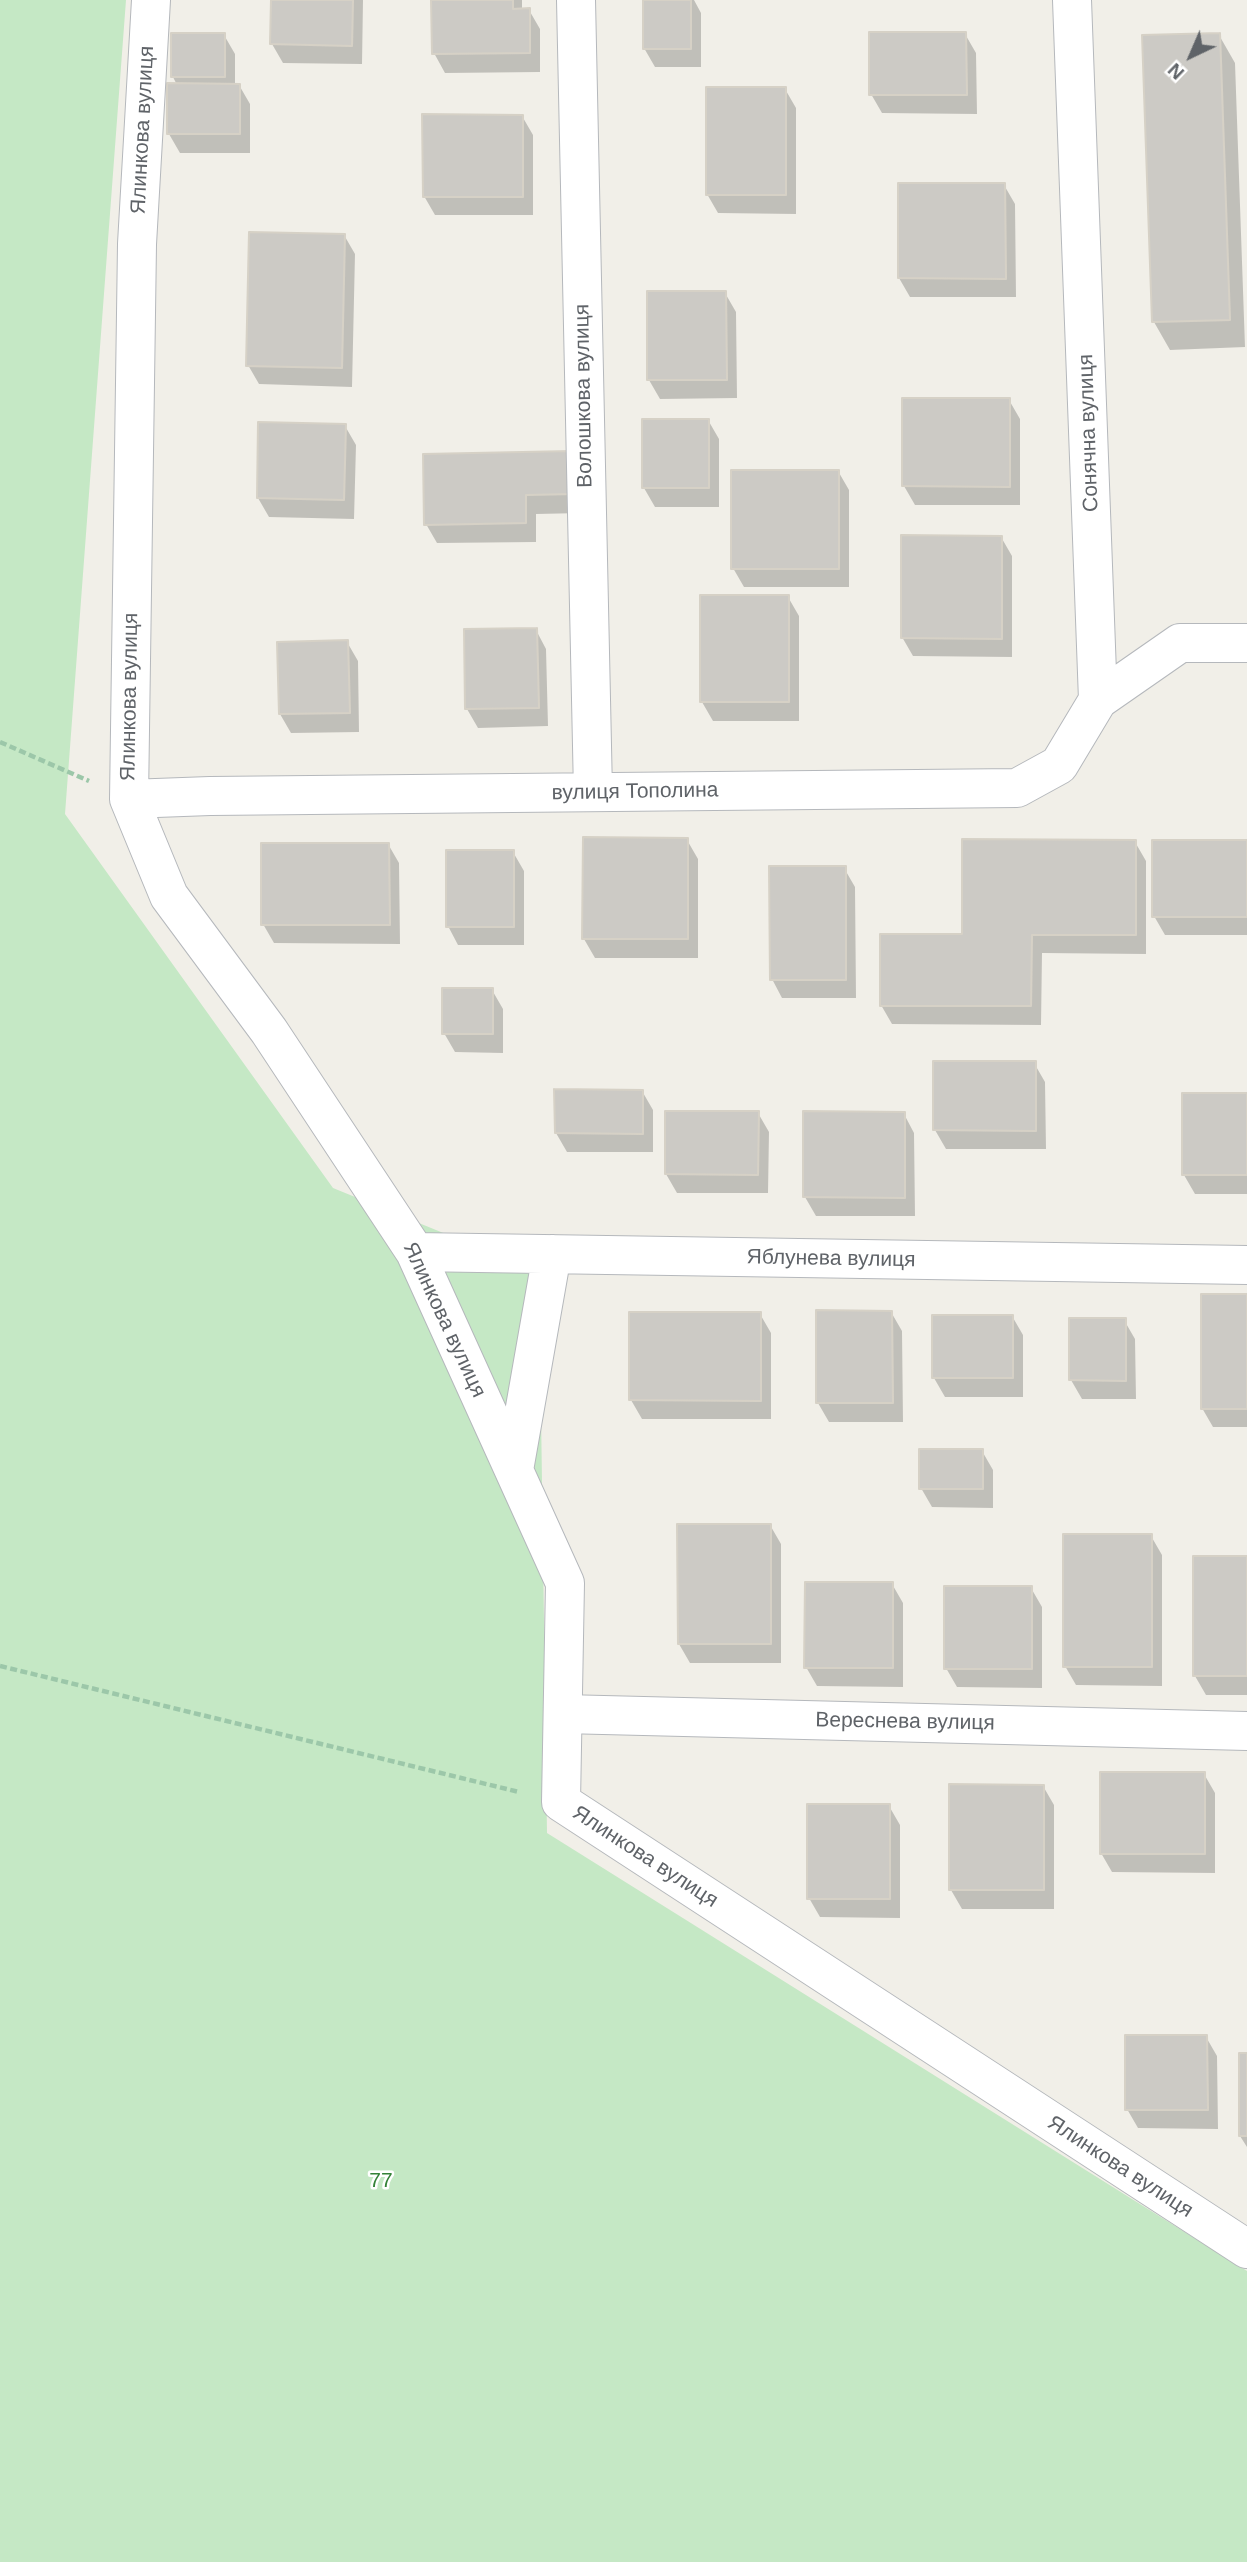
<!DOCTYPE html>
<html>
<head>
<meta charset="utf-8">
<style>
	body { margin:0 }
	#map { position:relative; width:1247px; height:2562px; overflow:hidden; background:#f1efe8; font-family:Helvetica,sans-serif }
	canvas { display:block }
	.north { position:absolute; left:1156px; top:21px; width:70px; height:70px; -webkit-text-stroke:5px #fff; paint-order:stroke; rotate:224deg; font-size:19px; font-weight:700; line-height:28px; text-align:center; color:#5f6368 }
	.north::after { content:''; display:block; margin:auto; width:24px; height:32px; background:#5f6368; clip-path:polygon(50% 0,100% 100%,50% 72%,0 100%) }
</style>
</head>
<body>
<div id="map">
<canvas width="1247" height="2562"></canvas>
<div class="north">N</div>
</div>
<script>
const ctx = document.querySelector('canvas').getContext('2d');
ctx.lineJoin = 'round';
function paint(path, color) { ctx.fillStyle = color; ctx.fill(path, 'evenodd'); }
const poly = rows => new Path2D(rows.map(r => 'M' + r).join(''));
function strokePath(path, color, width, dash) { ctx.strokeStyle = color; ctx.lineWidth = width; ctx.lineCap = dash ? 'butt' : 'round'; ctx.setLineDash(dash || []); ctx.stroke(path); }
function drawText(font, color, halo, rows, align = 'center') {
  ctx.font = font + ' Helvetica,sans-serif'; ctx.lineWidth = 5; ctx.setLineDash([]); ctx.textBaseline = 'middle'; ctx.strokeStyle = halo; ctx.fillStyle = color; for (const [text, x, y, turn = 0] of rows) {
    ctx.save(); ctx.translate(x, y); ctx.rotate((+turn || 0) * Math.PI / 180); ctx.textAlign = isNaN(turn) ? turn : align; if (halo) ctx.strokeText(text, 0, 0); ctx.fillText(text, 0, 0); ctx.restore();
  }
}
const green = poly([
	[0,0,126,0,65,814,333,1188,539,1272,547,1833,1247,2271,1247,2562,0,2562]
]);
const shadow = poly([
	[273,0,363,0,362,64,283,63,272,44],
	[433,0,522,0,522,10,529,10,540,29,540,72,445,73,434,53],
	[645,0,694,0,701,13,701,67,655,67,644,48],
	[965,34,976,53,977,114,882,113,871,94],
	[224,35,235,54,235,85,239,85,250,104,250,153,180,153,169,134,177,85,173,77],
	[1219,35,1235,63,1245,347,1170,350,1154,322],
	[785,89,796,108,796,214,718,213,707,194],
	[522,116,533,135,533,215,435,215,424,196],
	[1004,185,1015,204,1016,297,910,297,899,278],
	[344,235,355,254,352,387,259,384,248,365],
	[725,293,736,312,737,398,660,399,649,380],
	[1009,400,1020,419,1020,505,915,505,904,486],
	[708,420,719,439,719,507,655,507,644,488],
	[345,426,356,445,354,519,269,517,258,498],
	[571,453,583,513,536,514,536,542,437,543,426,524],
	[838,471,849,490,849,587,744,587,733,568],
	[1001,537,1012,556,1012,657,913,656,902,637],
	[788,597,799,616,799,721,713,721,702,702],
	[536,630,546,649,548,726,478,728,467,709],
	[347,642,358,661,359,732,291,733,280,714],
	[687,840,698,859,698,958,595,958,584,939],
	[1135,842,1146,861,1146,954,1042,953,1041,1025,892,1024,881,1005,964,936],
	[1247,842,1247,935,1165,935,1154,916],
	[388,844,399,863,400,944,274,943,263,924],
	[513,852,524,871,524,945,458,945,448,926],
	[844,868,855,887,856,998,782,998,772,979],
	[492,990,503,1009,503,1053,455,1052,444,1033],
	[1034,1063,1045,1082,1046,1149,946,1149,935,1130],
	[556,1091,642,1091,653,1110,653,1152,567,1152,556,1133],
	[1184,1095,1247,1095,1247,1194,1195,1194,1184,1175],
	[758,1113,769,1132,768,1193,677,1193,666,1174],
	[904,1114,914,1133,915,1216,816,1216,805,1197],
	[1247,1296,1247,1427,1213,1427,1202,1408],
	[891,1312,902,1331,903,1422,829,1422,818,1403],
	[760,1314,771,1333,771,1419,642,1419,631,1400],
	[1012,1316,1023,1335,1023,1397,945,1397,934,1378],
	[1124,1320,1135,1339,1136,1399,1082,1399,1071,1380],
	[982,1451,993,1470,993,1508,932,1507,921,1488],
	[770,1525,781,1544,781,1663,690,1663,679,1644],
	[1151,1536,1162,1555,1162,1686,1076,1685,1065,1666],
	[1247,1557,1247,1695,1206,1695,1195,1676],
	[892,1584,903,1603,903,1687,817,1686,806,1667],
	[1031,1588,1042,1607,1042,1688,957,1687,946,1668],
	[1204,1774,1215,1793,1215,1873,1112,1872,1101,1853],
	[1043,1786,1054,1805,1054,1909,962,1909,951,1890],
	[889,1806,900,1825,900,1918,820,1917,809,1898],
	[1206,2037,1217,2056,1218,2129,1138,2128,1127,2109],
	[1247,2055,1247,2147,1240,2136]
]);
const building = poly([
	[271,0,353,0,352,46,270,44,271,0],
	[431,0,513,0,513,9,530,8,530,53,432,54,431,0],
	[643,0,691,0,691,49,643,49,643,0],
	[869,32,966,32,967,95,869,95,869,32],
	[171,33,225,33,225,77,171,77,171,33],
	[1220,33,1230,320,1152,322,1142,35,1220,33],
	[167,83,240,84,240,134,167,134,167,83],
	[706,87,786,87,786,195,706,195,706,87],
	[422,114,523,115,523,197,423,197,422,114],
	[898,183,1005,183,1006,279,898,278,898,183],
	[249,232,345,234,342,368,246,366,249,232],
	[647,291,726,291,727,380,647,380,647,291],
	[902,398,1010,398,1010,487,902,486,902,398],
	[642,419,709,419,709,488,642,488,642,419],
	[258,422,346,424,344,500,257,498,258,422],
	[572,451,573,494,526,495,526,523,424,525,423,454,572,451],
	[731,470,839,470,839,569,731,569,731,470],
	[901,535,1002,536,1002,639,901,638,901,535],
	[700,595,789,595,789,702,700,702,700,595],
	[537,628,539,708,465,709,464,629,537,628],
	[348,640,350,713,279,714,277,642,348,640],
	[583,837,688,838,688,939,582,939,583,837],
	[962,839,1136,840,1136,935,1032,935,1031,1006,880,1006,880,934,962,934,962,839],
	[1152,840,1247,840,1247,917,1152,917,1152,840],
	[261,843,389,843,390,925,261,925,261,843],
	[446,850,514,850,514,927,446,927,446,850],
	[769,866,846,866,846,980,770,980,769,866],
	[442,988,493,988,493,1034,442,1034,442,988],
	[933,1061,1036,1061,1036,1131,933,1130,933,1061],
	[554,1089,643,1090,643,1134,555,1133,554,1089],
	[1182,1093,1247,1093,1247,1175,1182,1175,1182,1093],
	[665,1111,759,1111,758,1175,665,1174,665,1111],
	[803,1111,905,1112,905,1198,803,1197,803,1111],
	[1201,1294,1247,1294,1247,1409,1201,1409,1201,1294],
	[816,1310,892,1311,893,1403,816,1403,816,1310],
	[629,1312,761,1312,761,1401,629,1400,629,1312],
	[932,1315,1013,1315,1013,1378,932,1378,932,1315],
	[1069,1318,1126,1318,1126,1381,1069,1380,1069,1318],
	[919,1449,983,1449,983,1489,919,1489,919,1449],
	[677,1524,771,1524,771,1644,678,1644,677,1524],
	[1063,1534,1152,1534,1152,1667,1063,1667,1063,1534],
	[1193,1556,1247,1556,1247,1676,1193,1676,1193,1556],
	[805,1582,893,1582,893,1668,804,1668,805,1582],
	[944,1586,1032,1586,1032,1669,944,1669,944,1586],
	[1100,1772,1205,1772,1205,1854,1100,1854,1100,1772],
	[949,1784,1044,1785,1044,1890,949,1890,949,1784],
	[807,1804,890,1804,890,1899,807,1899,807,1804],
	[1125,2035,1207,2035,1208,2110,1125,2110,1125,2035],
	[1239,2053,1247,2053,1247,2136,1239,2136,1239,2053]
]);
const path = poly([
	[0,742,89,781],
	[0,1666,519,1792]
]);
const street = poly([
	[151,0,137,244,129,799,169,896,269,1031,415,1252,565,1583,561,1802,1247,2249],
	[576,0,593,792],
	[1072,0,1098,700],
	[129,799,210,796,1017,788,1059,765,1098,700,1180,643,1247,643],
	[415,1252,1247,1265],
	[514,1470,552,1254],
	[563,1714,1247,1731]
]);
const streetNames = [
	["Ялинкова вулиця",143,130,-87],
	["Волошкова вулиця",584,396,-91],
	["Сонячна вулиця",1089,433,-92],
	["Ялинкова вулиця",130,697,-89],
	["вулиця Тополина",635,792,-1],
	["Яблунева вулиця",831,1259,1],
	["Ялинкова вулиця",444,1320,65],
	["Вереснева вулиця",905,1722,1],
	["Ялинкова вулиця",645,1857,33],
	["Ялинкова вулиця",1120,2167,33]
];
const parkNames = [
	["77",381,2181]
];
paint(green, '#c5e8c5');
paint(shadow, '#0003');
paint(building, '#cccac5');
strokePath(building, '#d6d1c6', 2);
strokePath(street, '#b5b8bc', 40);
strokePath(path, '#9cc7a9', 4.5, [7, 3.5]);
strokePath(street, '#fff', 38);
drawText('21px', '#5f6368', '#fff', streetNames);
drawText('21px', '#348238', '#fff', parkNames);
</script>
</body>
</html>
